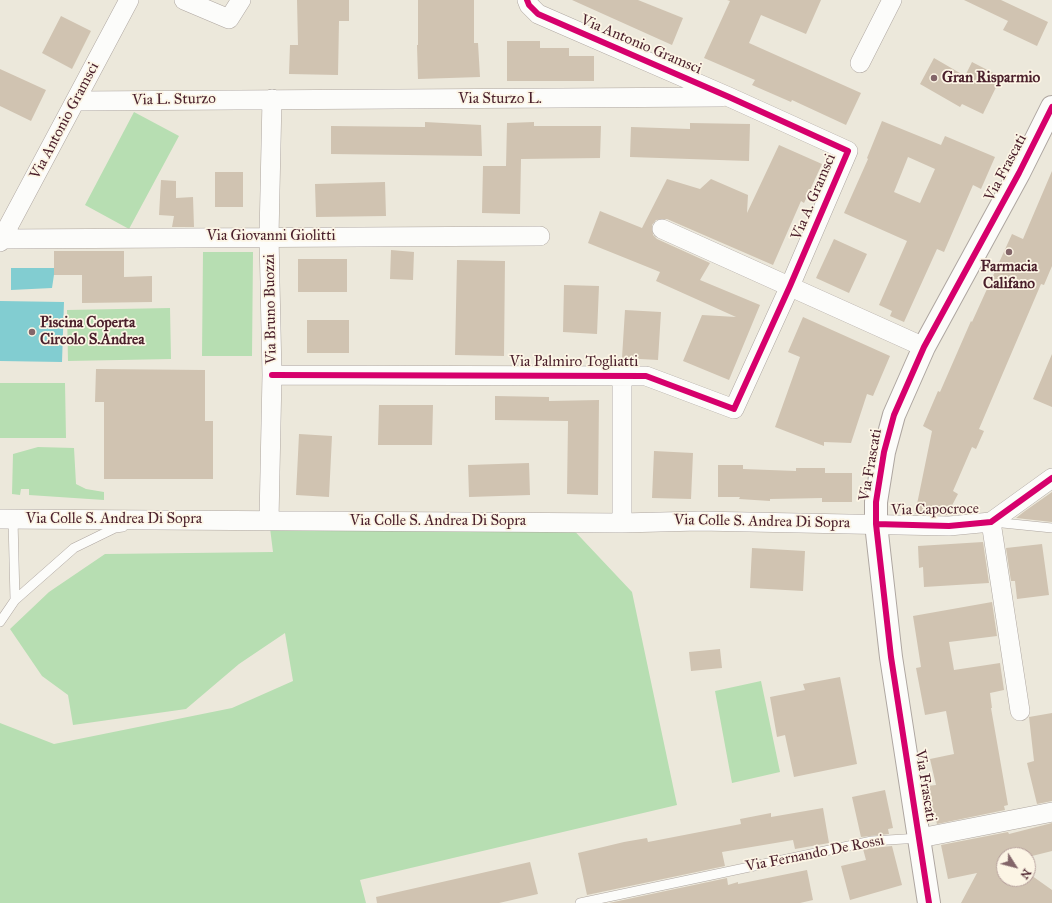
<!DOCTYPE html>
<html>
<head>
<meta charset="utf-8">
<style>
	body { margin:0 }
	#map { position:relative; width:1052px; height:903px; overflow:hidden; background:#ece8db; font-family:"IM FELL Great Primer",serif }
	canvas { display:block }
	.north { position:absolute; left:996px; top:847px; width:40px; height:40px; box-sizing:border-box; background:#fcf5e5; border:1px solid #b59f9b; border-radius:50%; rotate:126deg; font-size:11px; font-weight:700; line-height:16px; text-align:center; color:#4a1f2b }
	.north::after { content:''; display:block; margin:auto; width:14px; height:18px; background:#836569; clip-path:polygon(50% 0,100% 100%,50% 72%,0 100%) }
</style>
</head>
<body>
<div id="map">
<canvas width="1052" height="903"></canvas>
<div class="north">N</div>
</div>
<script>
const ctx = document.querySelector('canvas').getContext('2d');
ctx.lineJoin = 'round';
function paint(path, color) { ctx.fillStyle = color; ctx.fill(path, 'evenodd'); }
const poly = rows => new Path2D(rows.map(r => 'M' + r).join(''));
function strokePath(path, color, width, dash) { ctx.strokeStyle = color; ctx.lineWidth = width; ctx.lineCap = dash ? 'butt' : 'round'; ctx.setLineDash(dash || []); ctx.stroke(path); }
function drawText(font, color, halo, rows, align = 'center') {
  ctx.font = font + ' "IM FELL Great Primer",serif'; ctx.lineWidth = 3.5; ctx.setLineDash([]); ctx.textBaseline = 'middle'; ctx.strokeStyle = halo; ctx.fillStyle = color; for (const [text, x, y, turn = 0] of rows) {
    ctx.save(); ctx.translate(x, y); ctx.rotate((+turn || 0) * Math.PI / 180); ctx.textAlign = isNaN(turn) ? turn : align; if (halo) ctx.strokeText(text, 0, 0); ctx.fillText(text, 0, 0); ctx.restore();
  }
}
const green = poly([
	[134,112,179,136,129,229,85,205],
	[203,252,253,252,252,356,202,356],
	[170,308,171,359,68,361,67,310],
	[0,383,65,383,66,438,0,438],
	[38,447,74,448,76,484,86,489,104,492,104,500,29,495,29,489,21,489,20,495,12,494,13,454],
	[269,520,566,522,632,592,677,805,360,880,366,903,0,903,0,723,54,744,232,708,293,681,285,633,239,664,186,709,73,725,68,695,42,676,10,629,49,592,105,554,273,552],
	[761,681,780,772,732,783,715,691]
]);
const water = poly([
	[11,268,55,268,52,288,11,290],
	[0,301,64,302,62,362,0,361]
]);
const building = poly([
	[297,0,349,0,349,21,339,21,338,75,289,74,290,45,298,45],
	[418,0,474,0,474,43,478,43,480,77,418,79,417,45,418,45],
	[572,0,638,0,683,18,672,45],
	[727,0,821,0,806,34,761,15,749,43,861,93,846,125,792,100,791,102,752,85,755,80,704,58,730,1],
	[964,0,1001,0,1048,22,1037,46,1003,30,1008,21],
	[61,16,91,31,72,69,42,53],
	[507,41,540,41,540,48,569,48,569,56,594,56,594,81,507,81],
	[934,58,965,76,972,62,1001,77,983,114,962,104,960,107,920,84],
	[0,69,46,90,31,121,0,106],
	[882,121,941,145,945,136,995,157,981,189,973,185,944,252,937,249,904,322,890,316,892,311,879,305,907,241,844,213,868,159,867,158],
	[908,157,935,169,920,203,894,192],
	[425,122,481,125,482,156,331,154,331,126,425,127],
	[534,122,534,126,601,126,600,158,521,159,520,214,482,213,483,166,506,166,507,123],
	[690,123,750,124,749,161,630,157,631,127,690,129],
	[779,145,822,164,804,203,801,201,773,265,667,219,656,220,652,225,653,235,657,239,710,263,700,280,760,305,729,380,683,361,702,315,736,317,656,281,660,272,588,243,600,211,642,228,667,179,700,189,711,179,748,195,747,213],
	[1052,171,1052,266,1044,285,1041,284,979,429,984,431,976,449,972,447,953,491,958,494,947,515,915,514,932,431,923,426,938,391,940,392,971,321,972,322,1012,234,1023,239],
	[215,172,243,172,243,207,215,207],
	[161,180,176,181,176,198,193,197,194,227,172,227,174,216,159,215],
	[385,182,386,216,316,217,315,184],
	[834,239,867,254,849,293,816,278],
	[391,250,414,252,413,280,390,279],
	[54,251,124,251,124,277,152,276,152,302,82,303,82,275,54,275],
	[298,259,347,259,347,292,298,292],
	[457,260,505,261,504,356,455,355],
	[564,285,599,286,597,334,563,332],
	[625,310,661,312,658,360,622,358],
	[803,317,890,356,873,396,867,394,851,443,824,442,824,446,775,427,800,357,788,352],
	[307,320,349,320,349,353,307,353],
	[1052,354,1052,407,1033,399],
	[96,369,205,370,205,421,213,421,213,479,104,479,104,402,95,402],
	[495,396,549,397,549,401,599,400,598,495,567,494,568,421,495,420],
	[379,405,433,405,432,445,378,445],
	[299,434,332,436,329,497,296,495],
	[654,451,693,453,691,499,652,498],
	[529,463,530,495,469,497,468,465],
	[718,465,743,465,743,469,796,471,796,468,825,468,825,473,852,473,852,502,822,502,822,498,770,499,770,501,739,499,740,497,718,497],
	[1052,492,1052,522,1016,518,1025,511],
	[983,542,989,583,924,587,923,567,919,568,918,546],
	[1042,544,1049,595,1017,599,1015,581,1011,581,1006,548],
	[752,548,805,551,803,591,750,588],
	[992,602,997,636,949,642,954,670,1000,663,1004,690,990,693,992,708,991,708,1008,805,1004,806,1005,810,937,824,936,820,933,820,927,786,936,785,930,759,954,754,946,711,925,715,916,668,921,667,913,616],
	[720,649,722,668,691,671,689,652],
	[840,677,857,764,794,777,785,735,777,737,770,697,805,690,803,684],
	[1052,713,1052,801,1037,804,1027,763,1034,761,1029,717],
	[885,790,893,828,888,829,889,834,861,837,852,797],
	[823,808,829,843,795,849,793,840,722,852,725,866,587,895,578,853,624,842,647,838,648,842,741,824,740,819,771,813,771,817],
	[1052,823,1052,851,1028,857,1028,855,1004,855,1004,879,1028,879,1028,873,1052,890,1052,903,961,903,977,873,948,879,941,845,1008,832,1009,834],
	[892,846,902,885,850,900,841,866,866,860,863,849],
	[530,862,538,894,499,903,377,903,376,897],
	[807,870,813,900,800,903,609,903,727,878,728,885,738,882,738,884]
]);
const service = poly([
	[993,522,1052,528],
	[15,600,74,548,115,528,123,527],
	[0,622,15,600,13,519],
	[580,903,872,841,920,838]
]);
const minor = poly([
	[184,0,229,19,241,0],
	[860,63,892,0],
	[76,101,721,97],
	[662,229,924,347],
	[1,239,540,236],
	[0,242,129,0],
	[272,375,646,376,734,409,790,286,848,151,729,97,538,14,529,5,527,0],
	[0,519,622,523,699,521,949,526,991,522,1052,478],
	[269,520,272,375,269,236,272,99],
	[991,522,1020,711],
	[622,523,622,374],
	[920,838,1052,812]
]);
const tertiary = poly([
	[929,903,891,657,876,524,876,502,884,452,894,415,924,347,1019,173,1052,107]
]);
const cycleway = poly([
	[272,375,646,376,734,409,790,286,848,151,729,97,538,14,529,5,527,0],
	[876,524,949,526,991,522,1052,478],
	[929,903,891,657,876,524,876,502,884,452,894,415,924,347,1019,173,1052,107]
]);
const markers = [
	[934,78,4,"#836569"],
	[1009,252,4,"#836569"],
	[32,332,4,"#836569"]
];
const streetNames = [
	["Via Antonio Gramsci",641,45,23],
	["Via Sturzo L.",500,99],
	["Via L. Sturzo",174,100,-1],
	["Via Antonio Gramsci",65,121,-62],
	["Via Frascati",1006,168,-62],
	["Via A. Gramsci",814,197,-67],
	["Via Giovanni Giolitti",271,236],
	["Via Bruno Buozzi",271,309,-91],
	["Via Palmiro Togliatti",574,362],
	["Via Frascati",871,465,-80],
	["Via Capocroce",935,510,-1],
	["Via Colle S. Andrea Di Sopra",114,519],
	["Via Colle S. Andrea Di Sopra",438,521],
	["Via Colle S. Andrea Di Sopra",762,522,1],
	["Via Frascati",925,786,81],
	["Via Fernando De Rossi",815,854,-11]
];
const poiNames = [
	["Gran Risparmio",942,78],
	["Farmacia",1009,267,"center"],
	["Califano",1009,284,"center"],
	["Piscina Coperta",40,323],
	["Circolo S.Andrea",40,340]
];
paint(green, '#b7deb2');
paint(water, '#82cdd1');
paint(building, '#d0c3b1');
strokePath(service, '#aea6a0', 10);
strokePath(minor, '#aea6a0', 20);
strokePath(tertiary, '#aea6a0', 24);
strokePath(service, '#fcfcfa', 9);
strokePath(minor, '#fcfcfa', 19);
strokePath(tertiary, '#fcfcfa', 22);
strokePath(cycleway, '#d6006c', 6);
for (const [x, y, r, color] of markers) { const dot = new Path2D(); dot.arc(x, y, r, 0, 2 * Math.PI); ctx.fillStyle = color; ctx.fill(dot); strokePath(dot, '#fcf5e5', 1.5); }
drawText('15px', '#4a1f2b', '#fcf5e5', streetNames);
drawText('bold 15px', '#4a1f2b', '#fcf5e5', poiNames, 'left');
</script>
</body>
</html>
